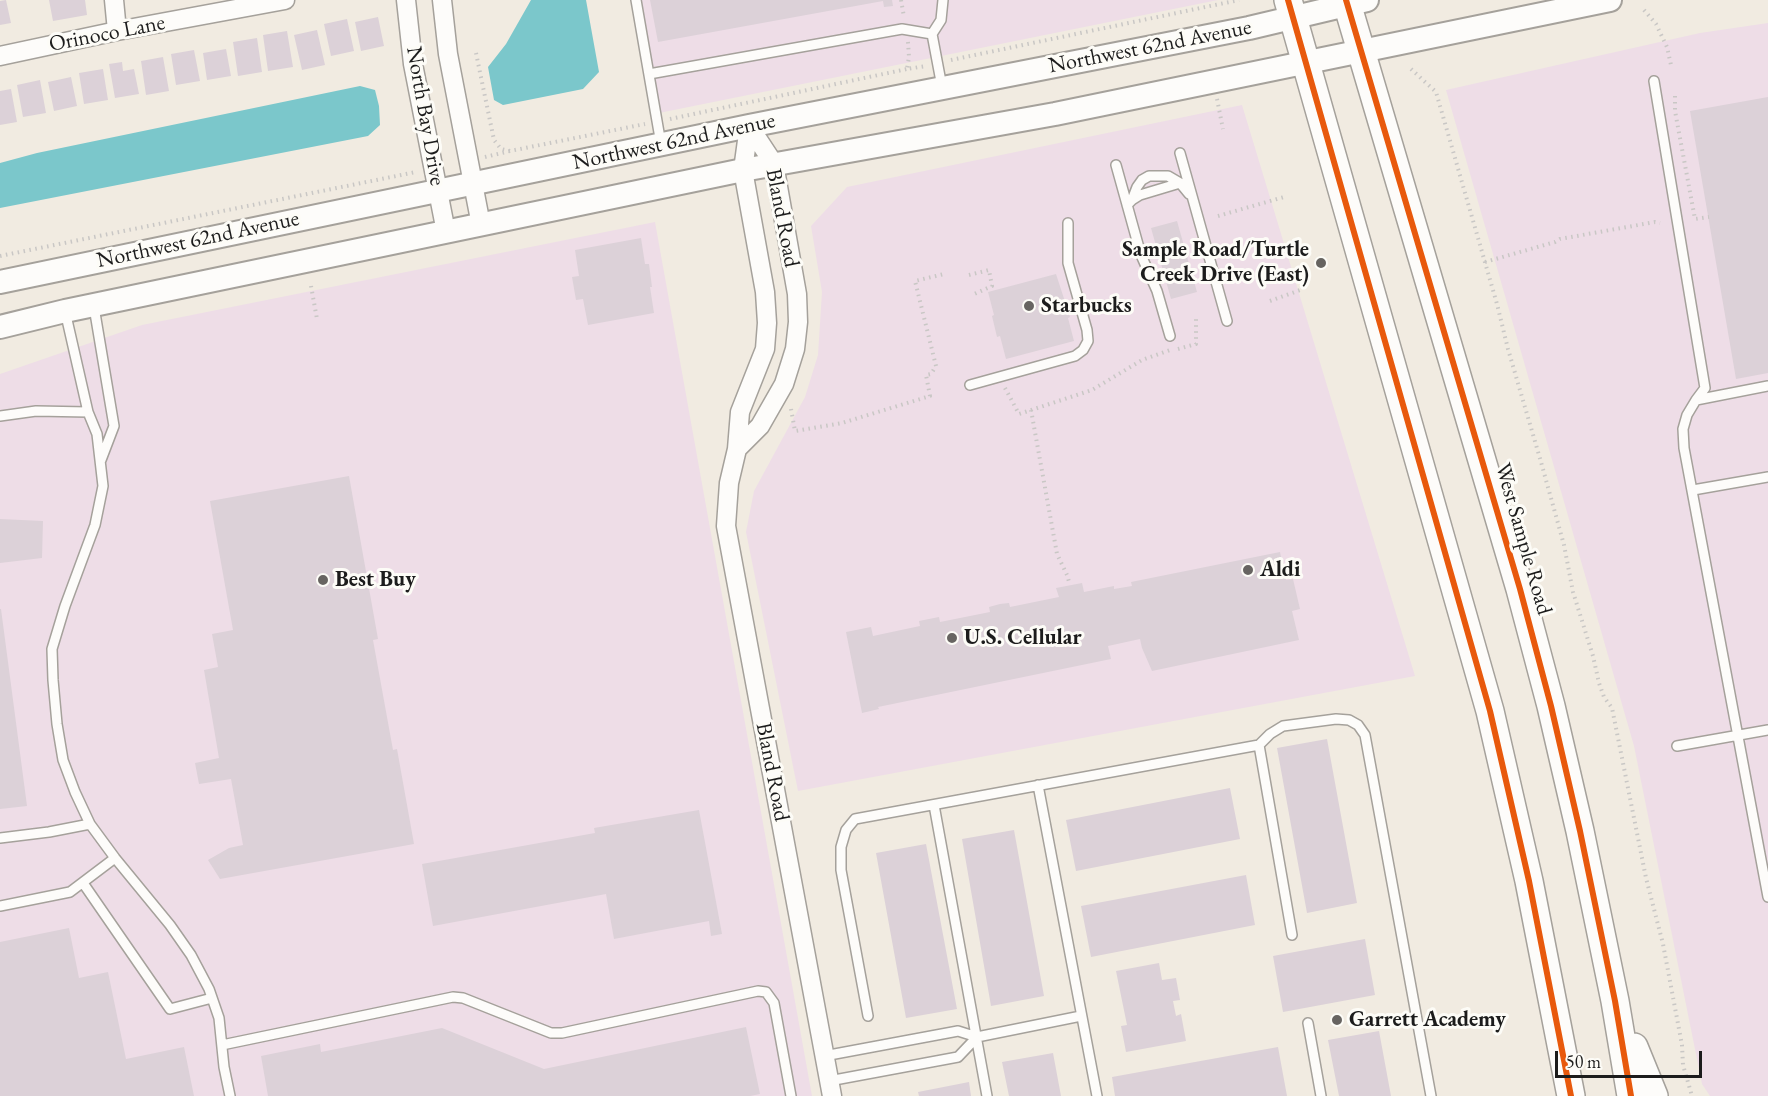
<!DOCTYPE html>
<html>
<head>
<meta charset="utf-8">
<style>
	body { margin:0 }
	#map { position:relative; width:1768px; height:1096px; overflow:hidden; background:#f1ebe1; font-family:"EB Garamond",serif }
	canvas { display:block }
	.scale { position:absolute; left:1555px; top:1051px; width:147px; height:27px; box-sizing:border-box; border:3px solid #1c1c1c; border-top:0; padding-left:8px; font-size:18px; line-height:21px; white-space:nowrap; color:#1c1c1c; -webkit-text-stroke:4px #fdfcf7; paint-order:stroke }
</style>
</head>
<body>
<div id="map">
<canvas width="1768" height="1096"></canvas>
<div class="scale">50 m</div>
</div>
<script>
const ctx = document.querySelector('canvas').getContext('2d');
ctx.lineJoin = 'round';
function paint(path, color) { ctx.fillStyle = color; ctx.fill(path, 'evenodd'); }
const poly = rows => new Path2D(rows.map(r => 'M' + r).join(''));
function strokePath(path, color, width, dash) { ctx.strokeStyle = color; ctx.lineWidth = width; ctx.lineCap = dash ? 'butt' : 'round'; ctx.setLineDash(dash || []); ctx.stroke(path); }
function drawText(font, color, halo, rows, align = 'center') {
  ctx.font = font + ' "EB Garamond",serif'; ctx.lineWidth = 6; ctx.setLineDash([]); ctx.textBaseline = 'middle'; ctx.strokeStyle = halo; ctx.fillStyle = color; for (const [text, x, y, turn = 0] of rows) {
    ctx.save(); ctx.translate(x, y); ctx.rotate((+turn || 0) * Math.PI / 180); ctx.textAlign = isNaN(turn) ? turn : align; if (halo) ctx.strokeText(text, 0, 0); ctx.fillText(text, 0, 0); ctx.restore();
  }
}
const built = poly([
	[639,0,1218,0,659,113],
	[1768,23,1768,1096,1710,1096,1702,1084,1634,746,1446,90,1700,33],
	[1242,105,1415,676,798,791,746,532,754,491,805,397,818,355,822,292,811,226,847,187],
	[655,222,812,1096,0,1096,0,374,142,325]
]);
const water = poly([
	[531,0,586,0,599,72,583,89,503,105,494,100,488,67,506,44],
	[360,86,375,90,379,106,380,125,368,136,0,208,0,163,37,153]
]);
const building = poly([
	[6,0,11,23,0,25,0,1],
	[49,0,85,0,87,15,53,21],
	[650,0,892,0,893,6,884,7,883,1,658,42],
	[378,17,384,46,361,51,355,22],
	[347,19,354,51,331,56,324,24],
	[317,30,325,65,302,70,294,35],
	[287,31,293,67,268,71,263,35],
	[257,38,262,72,238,76,233,42],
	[226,49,231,76,207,80,203,53],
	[194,50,200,81,176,85,171,54],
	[163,57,169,91,146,95,141,61],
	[122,62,123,71,134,69,139,94,115,98,109,64],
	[103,69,108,100,84,104,79,73],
	[71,77,77,106,54,111,48,82],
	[40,80,46,113,23,117,17,85],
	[11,89,17,122,0,125,0,91],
	[1768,97,1768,373,1736,379,1690,111],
	[1177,221,1197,292,1171,299,1151,228],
	[641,238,645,264,649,264,652,287,650,287,654,313,588,325,583,299,576,300,572,277,579,276,575,250],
	[1056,274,1070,317,1068,318,1074,341,1006,359,1000,336,997,337,992,316,994,315,988,292],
	[349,476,378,639,373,640,393,750,397,749,414,844,220,879,208,860,229,848,243,845,231,779,199,784,195,763,219,758,204,670,218,667,212,634,233,630,210,501],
	[0,519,43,521,42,558,0,563],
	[1280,552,1286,580,1293,579,1300,609,1292,611,1299,640,1152,671,1142,648,1140,639,1108,646,1111,659,878,707,879,709,862,713,846,632,871,627,873,636,920,626,919,621,939,617,940,622,990,612,989,607,1000,604,1009,603,1010,607,1059,597,1056,588,1082,583,1084,592,1114,586,1114,589,1132,586,1131,582],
	[0,609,1,609,27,806,0,809],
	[1327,739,1357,903,1307,913,1277,748],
	[1230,788,1240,839,1076,871,1066,820],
	[699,810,722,934,711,936,709,921,614,939,606,894,433,926,422,864,595,833,594,828],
	[1014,830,1044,996,991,1006,962,839],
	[926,844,957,1009,906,1018,876,853],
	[1246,875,1255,925,1091,957,1081,906],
	[69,928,79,978,108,972,126,1059,184,1047,194,1096,0,1096,0,942],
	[1365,939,1375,995,1283,1012,1273,956],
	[1159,963,1162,980,1176,978,1180,1000,1173,1001,1176,1016,1181,1014,1186,1041,1126,1052,1121,1026,1127,1025,1116,971],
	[746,1027,760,1094,750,1096,268,1096,261,1056,320,1044,321,1052,442,1028,544,1069],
	[1379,1031,1391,1096,1339,1096,1328,1040],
	[1278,1047,1287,1096,1115,1096,1112,1077],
	[1053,1053,1061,1096,1009,1096,1002,1062],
	[969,1082,971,1096,919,1096,918,1092]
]);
const path = poly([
	[901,0,904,17],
	[1644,10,1656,24,1667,47,1671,65],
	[908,42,909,57,907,69,926,66],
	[476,53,494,140,501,149,510,151,645,124],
	[951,60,1239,0],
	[1411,69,1436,92,1497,304,1508,349,1541,462,1564,545,1573,592,1593,656,1599,683,1604,697,1612,708,1646,878,1663,944,1682,1045,1683,1065,1692,1096],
	[1675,96,1675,111,1695,219,1709,217],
	[1217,99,1223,129],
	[670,119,907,69],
	[485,157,510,151],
	[1218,216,1284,197],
	[0,256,416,172],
	[1485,262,1555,242,1560,239,1655,222,1660,223],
	[969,275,989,270,992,286,972,295],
	[311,286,317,319],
	[1270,301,1303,289,1309,275],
	[1178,349,1196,344,1196,318],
	[1005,388,1019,414,1092,390,1142,360,1170,350],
	[791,409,795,431,842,423,930,396,926,375,931,374,936,366,915,281,944,274],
	[1031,410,1057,554,1067,575,1070,585]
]);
const service = poly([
	[636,0,661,144],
	[649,74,902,29,932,34],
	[1654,81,1705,388,1696,400,1687,415,1683,429,1684,448,1768,897],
	[942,87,932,34,941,20,943,0],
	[1180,153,1227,321],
	[1116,165,1141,255,1157,291,1170,336],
	[1132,200,1140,195,1180,183],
	[1127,205,1132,200,1137,187,1142,180,1149,176,1168,176,1180,183,1189,194],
	[94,307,114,426,101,460],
	[65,311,88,412,97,434,103,486,95,525,65,606,52,649,53,680,57,724,63,760,75,792,90,824,115,858,170,925,191,955,209,989,219,1018,224,1067,230,1096],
	[970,385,1075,356,1083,350,1088,341,1087,330,1068,263,1068,223],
	[1696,400,1768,386],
	[0,416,36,411,88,412],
	[1693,490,1768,477],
	[1259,745,1292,935],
	[1677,746,1768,730],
	[1038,785,1097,1096],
	[934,805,987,1096],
	[0,838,49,832,90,824],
	[83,883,170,1009,212,998],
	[0,906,70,892,115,858],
	[868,1016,841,870,841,847,846,830,855,819,1259,745,1270,734,1283,726,1336,719,1349,720,1358,725,1365,735,1431,1096],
	[1308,1023,1321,1096],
	[222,1045,453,997,463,998,551,1033,562,1033,758,991,766,992,774,1003,791,1096],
	[824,1056,958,1031,977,1037,1081,1016],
	[829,1081,958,1057,977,1037]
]);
const minor = poly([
	[114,0,117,31],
	[406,0,413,64,446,232],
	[442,0,448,54,481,225],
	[0,56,117,31,285,0],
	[749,126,743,170,765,292,767,323,765,349,740,412,737,449,729,483,726,526,832,1096],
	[737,449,760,426,784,384,795,349,798,322,797,294,774,164,749,126]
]);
const tertiary = poly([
	[0,282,749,126,1249,28,1367,0],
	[0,327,65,311,743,170,1055,114,1610,0]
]);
const primary = poly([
	[1288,0,1490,711,1529,881,1571,1096],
	[1346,0,1520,589,1551,706,1580,831,1615,1001,1631,1096],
	[1634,1047,1654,1096]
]);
const cycleway = poly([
	[1288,0,1490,711,1529,881,1571,1096],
	[1346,0,1520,589,1551,706,1580,831,1615,1001,1631,1096]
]);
const markers = [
	[1321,263,6,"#676461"],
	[1029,306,6,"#676461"],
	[1248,570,6,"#676461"],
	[323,580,6,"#676461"],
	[952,638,6,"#676461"],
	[1337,1020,6,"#676461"]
];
const streetNames = [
	["Orinoco Lane",107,34,-11],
	["Northwest 62nd Avenue",1150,47,-11],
	["North Bay Drive",425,116,80],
	["Northwest 62nd Avenue",674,142,-12],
	["Bland Road",782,218,79],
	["Northwest 62nd Avenue",198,240,-12],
	["West Sample Road",1523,539,74],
	["Bland Road",772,772,79]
];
const poiNames = [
	["Sample Road/Turtle",1309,250,"right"],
	["Creek Drive (East)",1309,275,"right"],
	["Starbucks",1041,306],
	["Aldi",1260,570],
	["Best Buy",335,580],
	["U.S. Cellular",964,638],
	["Garrett Academy",1349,1020]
];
paint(built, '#eedde7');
paint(water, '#7bc7cb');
paint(building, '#dcd1d8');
strokePath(service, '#a5a19b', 12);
strokePath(minor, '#a5a19b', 21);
strokePath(tertiary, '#a5a19b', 26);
strokePath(primary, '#a5a19b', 30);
strokePath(path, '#c9c7c5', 4, [1.5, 4.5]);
strokePath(service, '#fdfcfa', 9);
strokePath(minor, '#fdfcfa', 18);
strokePath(tertiary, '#fdfcfa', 22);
strokePath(primary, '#fdfcfa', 27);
strokePath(cycleway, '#e8590c', 6);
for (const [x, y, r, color] of markers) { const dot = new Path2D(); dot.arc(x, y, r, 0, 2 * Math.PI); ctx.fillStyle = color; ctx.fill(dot); strokePath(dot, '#fdfcf7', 2); }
drawText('22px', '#1c1c1c', '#fdfcf7', streetNames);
drawText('bold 22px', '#1c1c1c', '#fdfcf7', poiNames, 'left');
</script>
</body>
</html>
